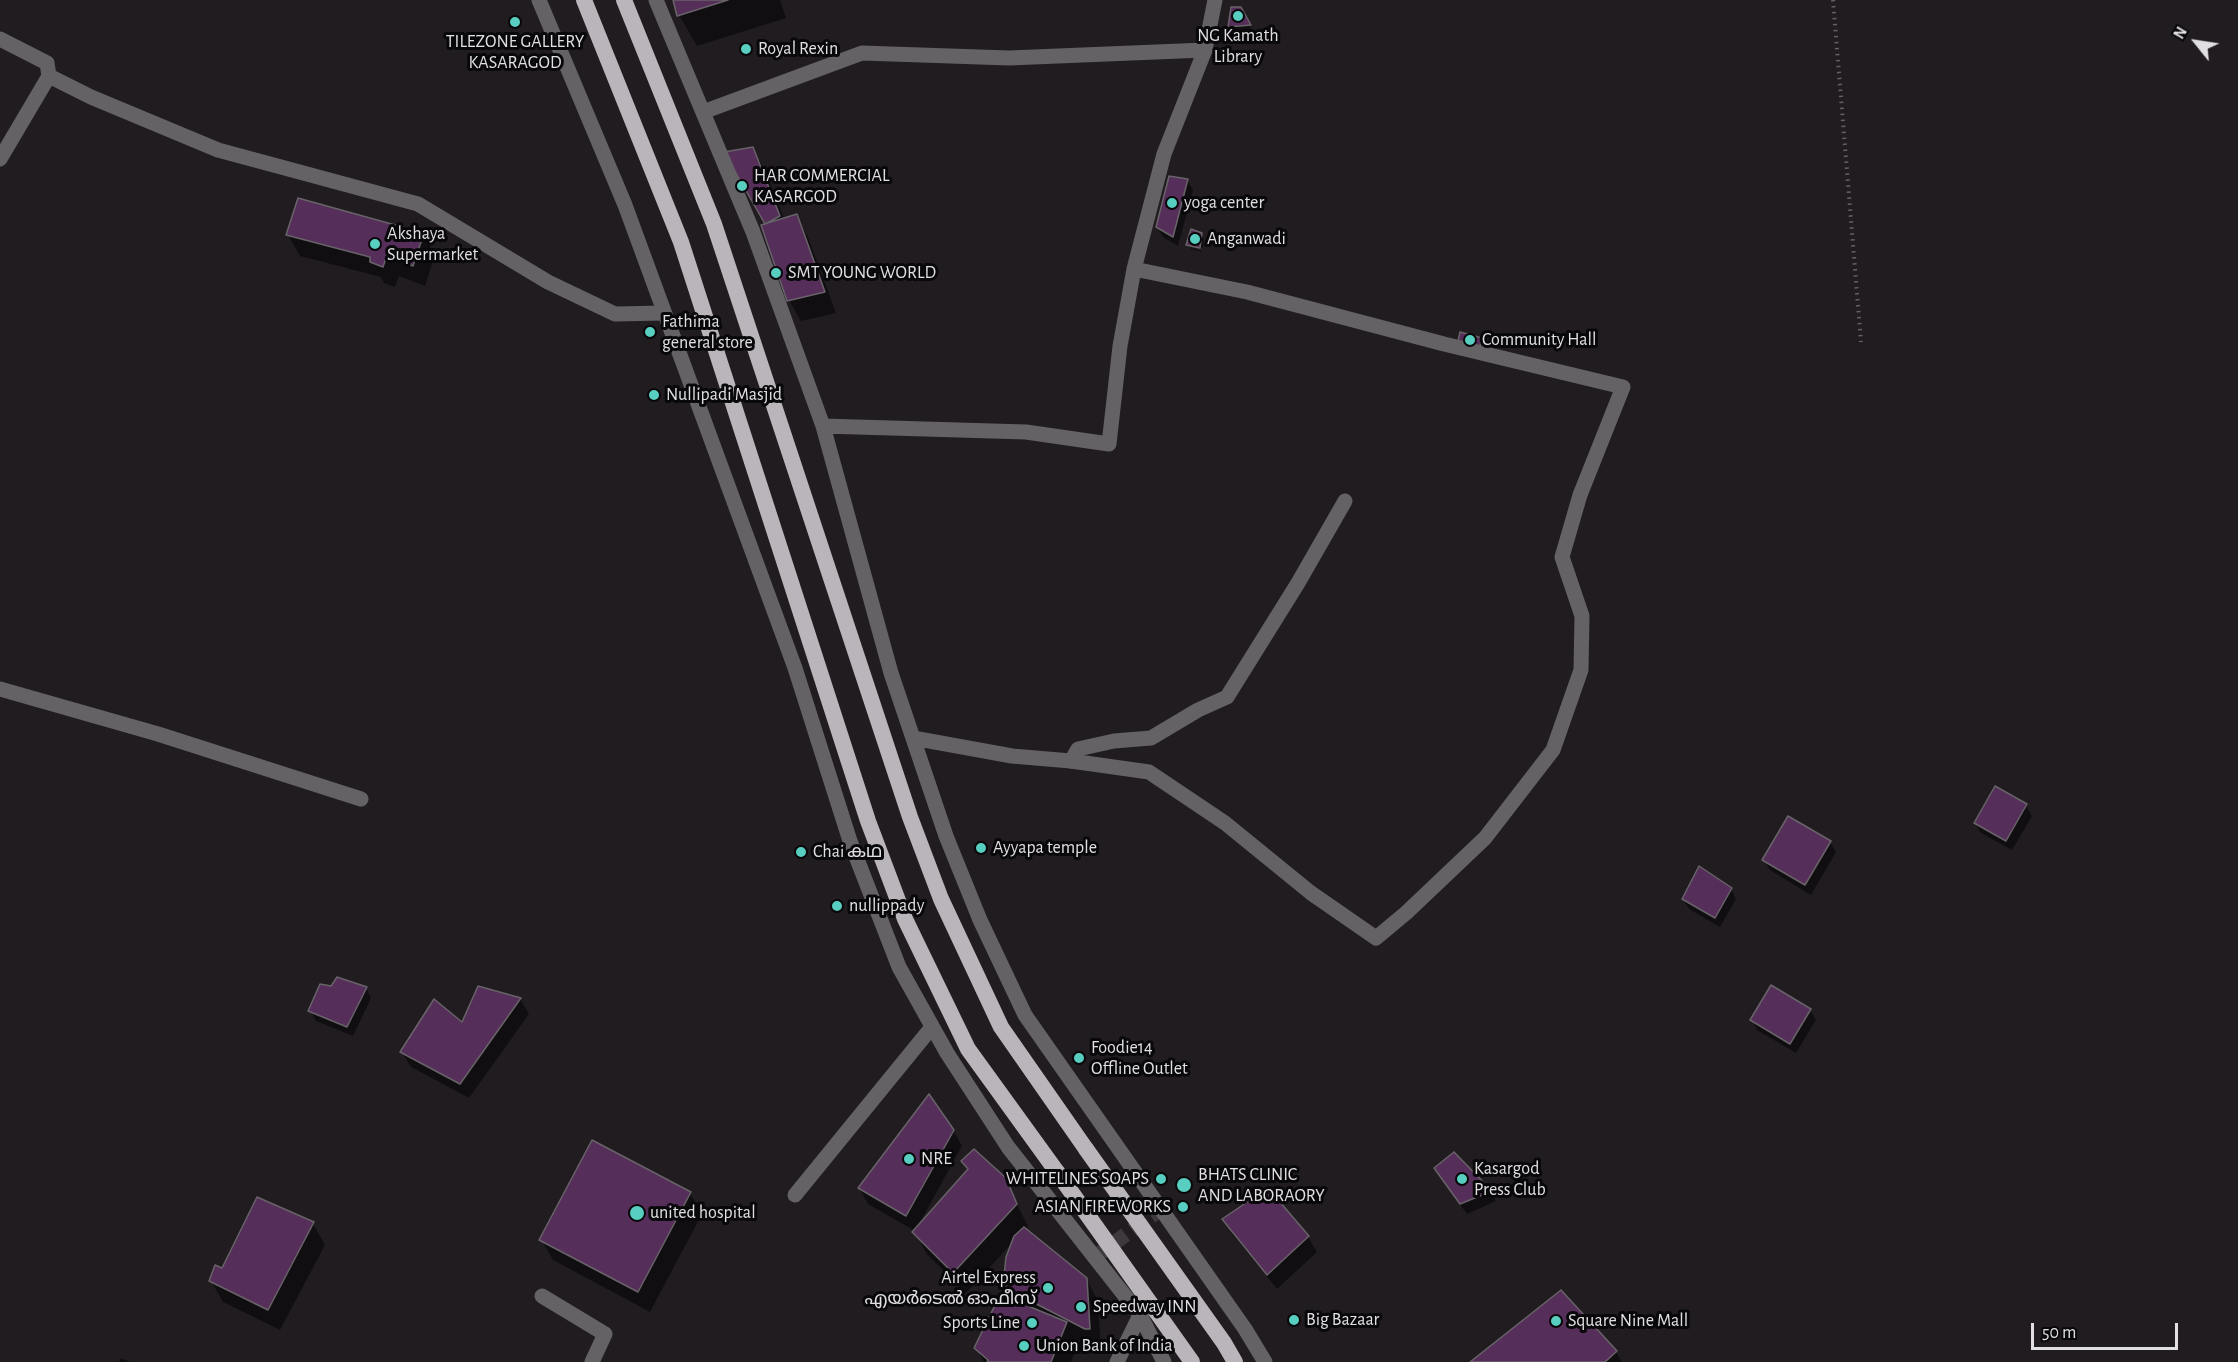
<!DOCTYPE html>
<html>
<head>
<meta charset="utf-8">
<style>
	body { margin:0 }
	#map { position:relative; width:2238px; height:1362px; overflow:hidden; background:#201c20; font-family:"Alegreya Sans",sans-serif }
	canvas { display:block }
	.north { position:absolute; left:2166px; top:12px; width:60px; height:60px; -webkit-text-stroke:4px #080709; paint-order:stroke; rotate:300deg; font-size:16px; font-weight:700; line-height:24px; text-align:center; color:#e2dfe2 }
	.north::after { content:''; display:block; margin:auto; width:21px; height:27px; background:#e2dfe2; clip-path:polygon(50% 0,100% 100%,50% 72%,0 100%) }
	.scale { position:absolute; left:2031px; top:1323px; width:147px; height:27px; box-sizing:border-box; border:3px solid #e2dfe2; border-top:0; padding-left:8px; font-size:18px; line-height:21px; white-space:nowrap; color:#e2dfe2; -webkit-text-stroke:4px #080709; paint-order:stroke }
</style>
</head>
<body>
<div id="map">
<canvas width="2238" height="1362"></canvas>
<div class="north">N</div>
<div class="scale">50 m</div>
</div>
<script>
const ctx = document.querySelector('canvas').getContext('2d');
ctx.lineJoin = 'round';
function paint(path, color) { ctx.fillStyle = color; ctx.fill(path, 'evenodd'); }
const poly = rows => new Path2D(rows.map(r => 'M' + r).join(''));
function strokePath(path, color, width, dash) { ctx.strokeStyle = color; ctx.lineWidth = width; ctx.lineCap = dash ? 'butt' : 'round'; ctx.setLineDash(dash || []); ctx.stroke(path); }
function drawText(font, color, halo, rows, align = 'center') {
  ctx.font = font + ' "Alegreya Sans","Noto Sans Malayalam",sans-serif'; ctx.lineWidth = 6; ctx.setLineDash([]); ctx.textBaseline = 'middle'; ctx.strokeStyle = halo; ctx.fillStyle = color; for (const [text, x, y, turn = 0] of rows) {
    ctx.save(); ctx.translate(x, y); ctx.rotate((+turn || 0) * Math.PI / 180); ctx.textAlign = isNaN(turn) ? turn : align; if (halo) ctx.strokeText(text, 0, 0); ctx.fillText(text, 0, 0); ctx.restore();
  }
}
const shadow = poly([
	[674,0,780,0,786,18,697,46,679,15],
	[1240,9,1252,30,1232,31,1229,27],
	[753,149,765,170,784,219,796,216,808,237,836,313,801,321,789,300,767,224,727,153],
	[1187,180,1193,190,1178,246,1163,237,1157,227],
	[423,234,435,255,425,286,399,276,395,287,384,283,381,277,300,256,288,235],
	[1201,234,1204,239,1203,248,1189,244,1189,247,1188,245],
	[1189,247,1202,251,1202,252,1191,249],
	[2026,806,2032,816,2012,850,1981,833,1975,823],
	[1830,842,1836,852,1811,895,1770,870,1764,860],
	[1731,889,1736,899,1720,927,1689,909,1683,899],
	[332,988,366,988,371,998,353,1036,316,1021,310,1010],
	[520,999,529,1014,469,1098,411,1067,402,1052],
	[1810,1010,1816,1020,1796,1053,1757,1030,1752,1020],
	[953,1130,962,1146,918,1226,968,1171,962,1162,1004,1179,1028,1226,1025,1230,1086,1279,1098,1301,1101,1350,1074,1338,1078,1344,1071,1362,984,1362,976,1348,1013,1299,1004,1284,1013,1242,966,1293,926,1253,915,1231,868,1204,859,1188],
	[1442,1179,1490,1191,1496,1201,1467,1214],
	[690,1193,702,1214,650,1312,553,1260,541,1239],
	[258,1199,313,1224,325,1245,280,1330,223,1302,211,1281,223,1270],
	[1224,1220,1308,1237,1317,1252,1277,1289,1233,1235],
	[1561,1292,1616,1352,1622,1362,1472,1362],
	[121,1358,130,1362,119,1362]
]);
const building = poly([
	[673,0,728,0,677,16,673,0],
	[1231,7,1241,7,1251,25,1228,27,1231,7],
	[753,147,780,216,765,224,724,152,753,147],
	[1169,176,1188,179,1173,237,1156,227,1169,176],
	[298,198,424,233,413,266,387,255,383,267,370,262,370,257,286,235,298,198],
	[797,214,825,292,787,301,761,225,797,214],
	[1191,229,1202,233,1200,248,1186,245,1191,229],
	[1460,332,1482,338,1479,350,1458,341,1460,332],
	[1995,786,2027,804,2006,841,1974,823,1995,786],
	[1788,816,1831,841,1805,885,1762,860,1788,816],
	[1699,866,1732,888,1715,918,1682,899,1699,866],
	[337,977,367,987,347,1027,308,1011,320,984,331,986,337,977],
	[1771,985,1811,1009,1790,1044,1750,1020,1771,985],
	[478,986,521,998,460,1084,400,1052,434,999,462,1022,478,986],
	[929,1094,954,1130,906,1216,858,1188,929,1094],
	[592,1140,691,1192,638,1292,539,1240,592,1140],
	[974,1149,1006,1178,1017,1204,953,1273,912,1232,968,1169,961,1161,974,1149],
	[1454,1152,1492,1191,1460,1204,1434,1168,1454,1152],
	[1268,1188,1309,1236,1267,1275,1222,1219,1268,1188],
	[257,1197,314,1222,268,1310,209,1281,215,1265,222,1268,257,1197],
	[1024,1227,1087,1278,1090,1329,1085,1329,1017,1294,1003,1285,1006,1257,1014,1236,1024,1227],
	[1561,1290,1617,1351,1605,1362,1470,1362,1561,1290],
	[998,1299,1009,1304,1011,1299,1067,1322,1051,1362,987,1362,988,1360,974,1348,998,1299]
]);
const tertiaryTunnel = poly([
	[1095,1257,1161,1209]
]);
const path = poly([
	[1833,0,1861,342]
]);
const minor = poly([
	[0,39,47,63,49,76],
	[1205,50,1215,0],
	[0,159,49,76,91,97,218,150,418,204,548,282,615,314,664,313],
	[0,689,158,734,361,799],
	[1071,761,1078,749,1114,741,1151,738,1198,710,1227,697,1298,583,1345,501],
	[795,1195,932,1027],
	[542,1296,605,1334,592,1362]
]);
const tertiary = poly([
	[539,0,625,205,795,668,850,841,899,967,947,1053,1008,1147,1140,1315,1164,1362],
	[656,0,753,232,823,426,891,673,946,836,980,920,1025,1015,1245,1329,1265,1362],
	[703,112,862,53,1009,58,1205,50,1164,154,1134,269],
	[823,426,1026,432,1109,444,1120,346,1134,269,1247,292,1444,344,1623,387,1580,495,1562,557,1582,616,1581,670,1553,750,1485,838,1406,913,1376,938,1311,893,1225,823,1149,772,1071,761,1012,756,913,738],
	[1117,1362,1140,1315]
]);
const trunk = poly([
	[584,0,681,242,868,821,905,919,968,1049,1057,1172],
	[624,0,714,224,910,817,941,899,1001,1027,1086,1149]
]);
const trunkBridge = poly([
	[1086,1149,1224,1343,1235,1362],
	[1057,1172,1192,1362]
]);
const markers = [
	[1238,16,6,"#58cec0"],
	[515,22,6,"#58cec0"],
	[746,49,6,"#58cec0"],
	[742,186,6,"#58cec0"],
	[1172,203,6,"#58cec0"],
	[1195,239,6,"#58cec0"],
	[375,244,6,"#58cec0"],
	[776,273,6,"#58cec0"],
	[650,332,6,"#58cec0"],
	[1470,340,6,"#58cec0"],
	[654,395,6,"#58cec0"],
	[981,848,6,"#58cec0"],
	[801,852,6,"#58cec0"],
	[837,906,6,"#58cec0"],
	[1079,1058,6,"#58cec0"],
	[909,1159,6,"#58cec0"],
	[1161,1179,6,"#58cec0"],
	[1462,1179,6,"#58cec0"],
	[1184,1185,8,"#58cec0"],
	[1183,1207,6,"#58cec0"],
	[637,1213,8,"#58cec0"],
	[1048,1288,6,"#58cec0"],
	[1081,1307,6,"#58cec0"],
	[1294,1320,6,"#58cec0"],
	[1556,1321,6,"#58cec0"],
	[1032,1323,6,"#58cec0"],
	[1024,1346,6,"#58cec0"]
];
const poiNames = [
	["NG Kamath",1238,36,"center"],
	["Library",1238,57,"center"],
	["TILEZONE GALLERY",515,42,"center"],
	["KASARAGOD",515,63,"center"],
	["Royal Rexin",758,49],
	["HAR COMMERCIAL",754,176],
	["KASARGOD",754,197],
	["yoga center",1184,203],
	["Akshaya",387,234],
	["Supermarket",387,255],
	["Anganwadi",1207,239],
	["SMT YOUNG WORLD",788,273],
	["Fathima",662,322],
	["general store",662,343],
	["Community Hall",1482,340],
	["Nullipadi Masjid",666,395],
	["Ayyapa temple",993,848],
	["Chai കഥ",813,852],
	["nullippady",849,906],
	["Foodie14",1091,1048],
	["Offline Outlet",1091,1069],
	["NRE",921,1159],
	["Kasargod",1474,1169],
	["Press Club",1474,1190],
	["BHATS CLINIC",1198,1175],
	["AND LABORAORY",1198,1196],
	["WHITELINES SOAPS",1149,1179,"right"],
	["ASIAN FIREWORKS",1171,1207,"right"],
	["united hospital",650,1213],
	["Airtel Express",1036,1278,"right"],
	["എയർടെൽ ഓഫീസ്",1036,1299,"right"],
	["Speedway INN",1093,1307],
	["Big Bazaar",1306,1320],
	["Square Nine Mall",1568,1321],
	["Sports Line",1020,1323,"right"],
	["Union Bank of India",1036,1346]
];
paint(shadow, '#0007');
paint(building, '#552f5a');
strokePath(building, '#686368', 1.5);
strokePath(tertiaryTunnel, '#3d393d', 15, [15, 8]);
strokePath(path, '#646164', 4, [1.5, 4.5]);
strokePath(minor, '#646264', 15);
strokePath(tertiary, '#646264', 15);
strokePath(trunk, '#bab5ba', 16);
strokePath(trunkBridge, '#bab5ba', 16);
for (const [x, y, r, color] of markers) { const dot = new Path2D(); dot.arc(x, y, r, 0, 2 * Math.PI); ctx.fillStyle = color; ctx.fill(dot); strokePath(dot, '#080709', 2); }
drawText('18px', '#e2dfe2', '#080709', poiNames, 'left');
</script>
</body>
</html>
